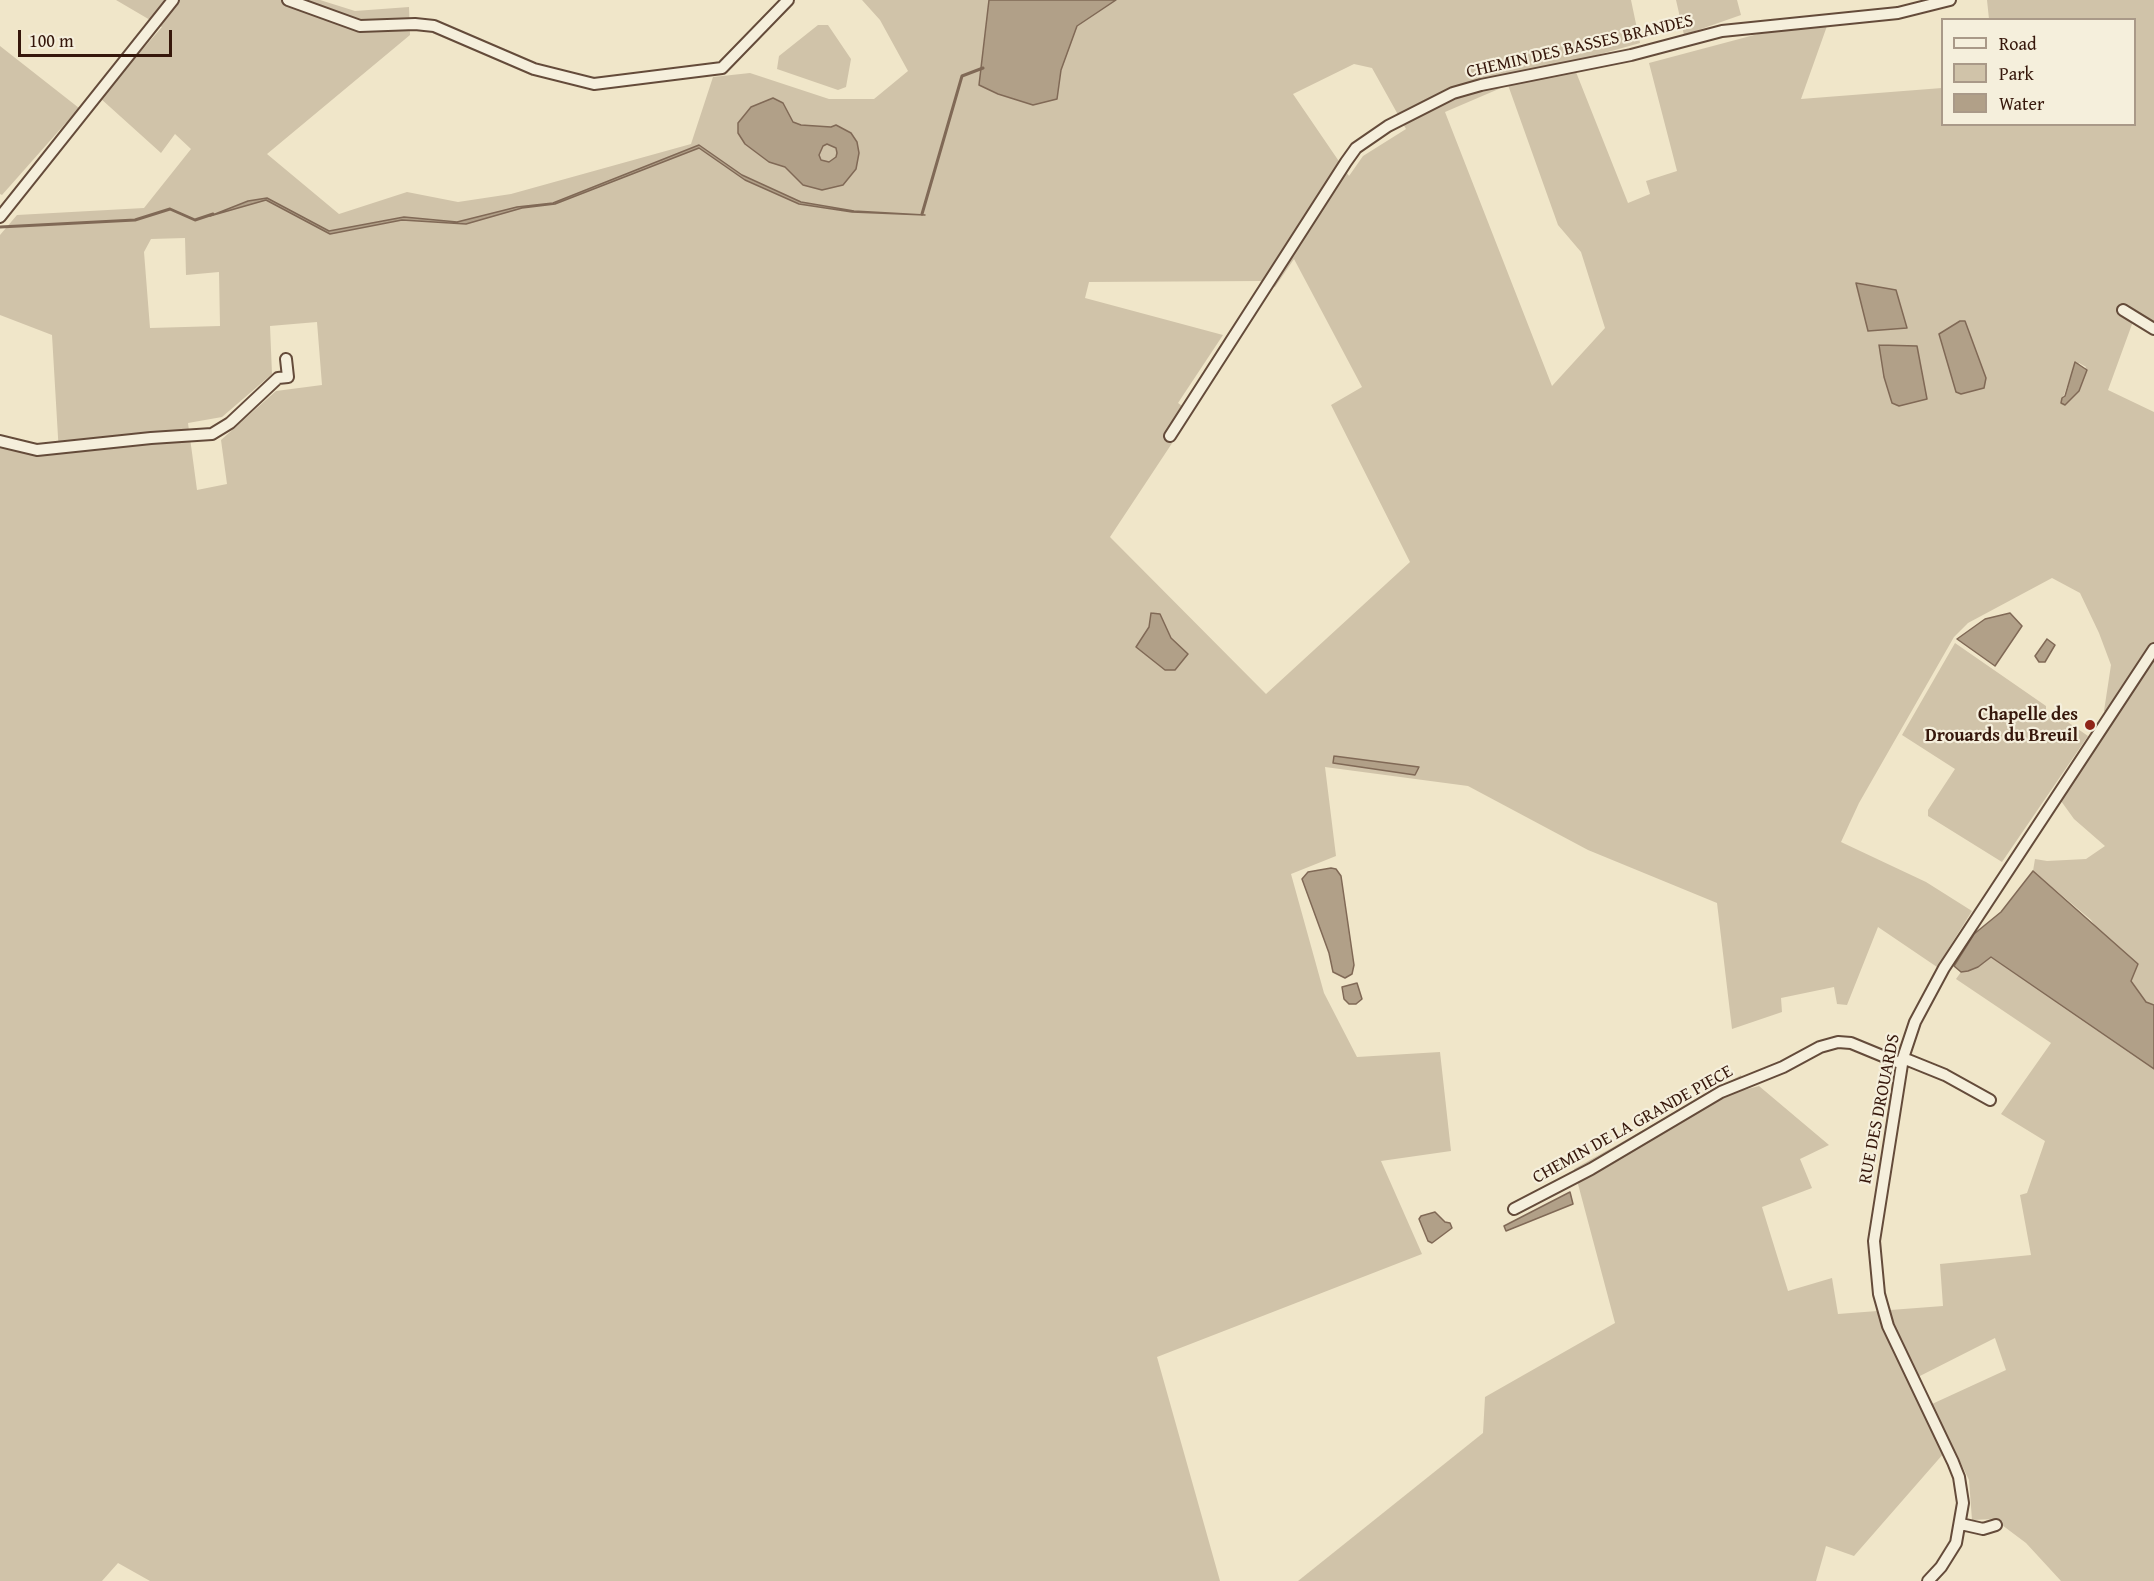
<!DOCTYPE html>
<html>
<head>
<meta charset="utf-8">
<style>
	body { margin:0 }
	#map { position:relative; width:2154px; height:1581px; overflow:hidden; background:#f0e6c9; font-family:"Gentium Book Plus",serif }
	canvas { display:block }
	.legend { position:absolute; left:1941px; top:18px; width:195px; height:108px; box-sizing:border-box; background:#f5efdc; border:2px solid #a99988; margin:0; padding:8px 10px; list-style:none; font-size:18px; color:#36170b }
	.legend li { display:flex; align-items:center; gap:12px; height:30px }
	.legend b { width:30px; border:2px solid #a99988 }
	.scale { position:absolute; left:18px; top:30px; width:154px; height:27px; box-sizing:border-box; border:3px solid #36170b; border-top:0; padding-left:8px; font-size:18px; line-height:21px; white-space:nowrap; color:#36170b; -webkit-text-stroke:4px #f5efdc; paint-order:stroke }
</style>
</head>
<body>
<div id="map">
<canvas width="2154" height="1581"></canvas>
<ul class="legend">
<li><b style="height:8px;background:#f5efdc"></b>Road</li>
<li><b style="height:16px;background:#d0c3a9"></b>Park</li>
<li><b style="height:16px;background:#b1a088"></b>Water</li>
</ul>
<div class="scale">100 m</div>
</div>
<script>
const ctx = document.querySelector('canvas').getContext('2d');
ctx.lineJoin = 'round';
function paint(path, color) { ctx.fillStyle = color; ctx.fill(path, 'evenodd'); }
const poly = rows => new Path2D(rows.map(r => 'M' + r).join(''));
function strokePath(path, color, width, dash) { ctx.strokeStyle = color; ctx.lineWidth = width; ctx.lineCap = dash ? 'butt' : 'round'; ctx.setLineDash(dash || []); ctx.stroke(path); }
function drawText(font, color, halo, rows, align = 'center') {
  ctx.font = font + ' "Gentium Book Plus",serif'; ctx.lineWidth = 4.5; ctx.setLineDash([]); ctx.textBaseline = 'middle'; ctx.strokeStyle = halo; ctx.fillStyle = color; for (const [text, x, y, turn = 0] of rows) {
    ctx.save(); ctx.translate(x, y); ctx.rotate((+turn || 0) * Math.PI / 180); ctx.textAlign = isNaN(turn) ? turn : align; if (halo) ctx.strokeText(text, 0, 0); ctx.fillText(text, 0, 0); ctx.restore();
  }
}
const green = poly([
	[116,0,320,0,355,11,409,7,410,35,267,154,339,214,407,192,458,202,511,194,691,144,713,77,750,73,829,99,874,99,908,71,880,20,862,0,989,0,979,85,1057,99,1061,70,1077,25,1116,0,1631,0,1640,43,1572,62,1628,203,1650,194,1646,181,1677,171,1649,63,1758,34,1827,26,1801,99,1942,88,1942,124,2134,124,2134,20,1989,19,1987,0,2154,0,2154,325,2135,316,2108,390,2154,412,2154,1005,2146,1002,2091,920,2033,871,2035,859,2047,861,2086,859,2105,846,2074,819,2061,801,2114,719,2104,711,2111,665,2099,633,2080,593,2052,578,1968,623,1954,637,1859,803,1841,842,1926,882,1972,911,1937,967,1878,927,1847,1005,1837,1004,1834,987,1781,998,1782,1012,1732,1029,1717,903,1588,850,1468,786,1325,767,1336,856,1291,874,1324,993,1357,1057,1440,1052,1451,1151,1381,1161,1422,1254,1157,1357,1220,1581,150,1581,118,1563,102,1581,0,1581,0,445,38,454,59,454,52,335,0,315,0,235,17,215,144,208,191,149,175,134,161,153,100,98,162,27],
	[1354,64,1372,68,1406,129,1363,156,1349,176,1293,94],
	[1508,85,1558,225,1581,252,1605,328,1552,386,1445,112],
	[185,238,186,275,219,272,220,326,150,328,144,252,151,239],
	[1294,259,1362,387,1331,405,1410,562,1266,694,1110,537,1192,413,1178,403,1223,335,1085,298,1089,282,1260,281,1275,287],
	[317,322,322,385,276,391,221,440,227,484,197,490,188,423,222,417,272,374,270,326],
	[2079,363,2086,367,2061,403,2070,378],
	[1676,0,1737,0,1741,15,1684,35],
	[818,25,828,25,851,59,846,87,838,90,777,69,779,56],
	[0,46,79,108,2,195,0,194],
	[1955,643,2046,706,2046,712,2054,718,2059,716,2088,736,2002,862,1928,816,1928,810,1955,769,1902,735],
	[1991,957,2154,1069,2154,1581,2061,1581,2026,1543,1994,1519,1972,1520,1969,1480,1932,1404,2006,1370,1995,1338,1908,1382,1944,1453,1854,1556,1826,1546,1816,1581,1298,1581,1483,1433,1485,1397,1615,1323,1574,1169,1741,1075,1744,1090,1759,1086,1829,1145,1800,1159,1812,1188,1762,1207,1788,1291,1832,1278,1838,1314,1943,1306,1940,1264,2031,1255,2020,1195,2027,1193,2045,1141,2001,1114,2051,1043,1956,979,1961,972,1978,967]
]);
const water = poly([
	[989,0,1116,0,1077,26,1061,70,1057,99,1033,105,998,94,979,85,989,0],
	[773,98,783,103,793,122,801,125,831,127,836,125,851,133,857,142,859,153,856,169,843,185,822,190,803,185,785,167,769,162,745,144,738,133,738,123,751,107,773,98],
	[827,144,836,148,837,153,836,157,829,162,821,160,819,155,823,146,827,144],
	[699,145,742,175,801,202,854,211,925,215,852,212,799,204,745,180,699,148,555,204,522,208,466,224,402,220,330,234,266,200,210,216,248,201,267,198,329,231,404,217,457,222,517,207,553,203,699,145],
	[1856,283,1896,290,1907,328,1868,331,1856,283],
	[1960,321,1965,321,1986,378,1984,388,1961,394,1956,392,1939,334,1960,321],
	[1879,345,1917,346,1927,399,1899,406,1892,403,1884,377,1879,345],
	[2075,362,2087,370,2079,391,2065,405,2061,403,2062,398,2065,396,2075,362],
	[1151,613,1160,614,1171,638,1188,654,1175,670,1165,670,1136,647,1149,627,1151,613],
	[2010,613,2022,626,1995,666,1957,639,1985,619,2010,613],
	[2047,639,2055,645,2045,662,2039,662,2035,656,2047,639],
	[1334,756,1419,767,1415,775,1333,763,1334,756],
	[1331,868,1336,869,1341,876,1354,965,1352,974,1345,978,1333,972,1329,953,1302,879,1308,872,1331,868],
	[2033,871,2138,964,2131,981,2146,1002,2154,1005,2154,1069,1991,957,1978,967,1968,971,1961,972,1954,966,1974,934,2001,912,2033,871],
	[1357,983,1362,999,1356,1004,1349,1004,1344,999,1342,987,1357,983],
	[1570,1192,1573,1204,1506,1231,1504,1226,1570,1192],
	[1435,1212,1445,1222,1450,1223,1452,1228,1432,1243,1428,1241,1419,1219,1421,1216,1435,1212]
]);
const stream = poly([
	[922,214,962,76,983,68],
	[0,227,135,220,170,209,195,220,213,214]
]);
const minor = poly([
	[288,0,360,26,415,24,434,26,534,69,594,84,722,68,788,0],
	[0,217,173,0],
	[2123,310,2154,329],
	[1170,436,1346,162,1356,148,1388,126,1453,93,1481,85,1631,55,1722,31,1898,13,1950,0],
	[0,441,37,450,151,438,212,434,230,423,278,378,288,377,286,359],
	[1903,1058,1945,1075,1990,1100],
	[1514,1209,1591,1169,1721,1092,1783,1067,1820,1047,1838,1042,1851,1043,1902,1064],
	[1961,1524,1983,1529,1996,1525],
	[1928,1581,1941,1567,1956,1543,1963,1503,1959,1477,1953,1462,1888,1326,1879,1294,1874,1241,1903,1058,1915,1022,1944,968,2154,649]
]);
const markers = [
	[2090,725,6,"#8f2418"]
];
const streetNames = [
	["CHEMIN DES BASSES BRANDES",1580,47,-13],
	["RUE DES DROUARDS",1880,1109,-79],
	["CHEMIN DE LA GRANDE PIECE",1633,1125,-29]
];
const poiNames = [
	["Chapelle des",2078,715],
	["Drouards du Breuil",2078,736]
];
paint(green, '#d0c3a9');
paint(water, '#b1a088');
strokePath(water, '#806956', 1.5);
strokePath(stream, '#806956', 3);
strokePath(minor, '#644b3a', 14);
strokePath(minor, '#f5efdc', 10);
for (const [x, y, r, color] of markers) { const dot = new Path2D(); dot.arc(x, y, r, 0, 2 * Math.PI); ctx.fillStyle = color; ctx.fill(dot); strokePath(dot, '#f5efdc', 2); }
drawText('18px', '#36170b', '#f5efdc', streetNames);
drawText('bold 18px', '#36170b', '#f5efdc', poiNames, 'right');
</script>
</body>
</html>
